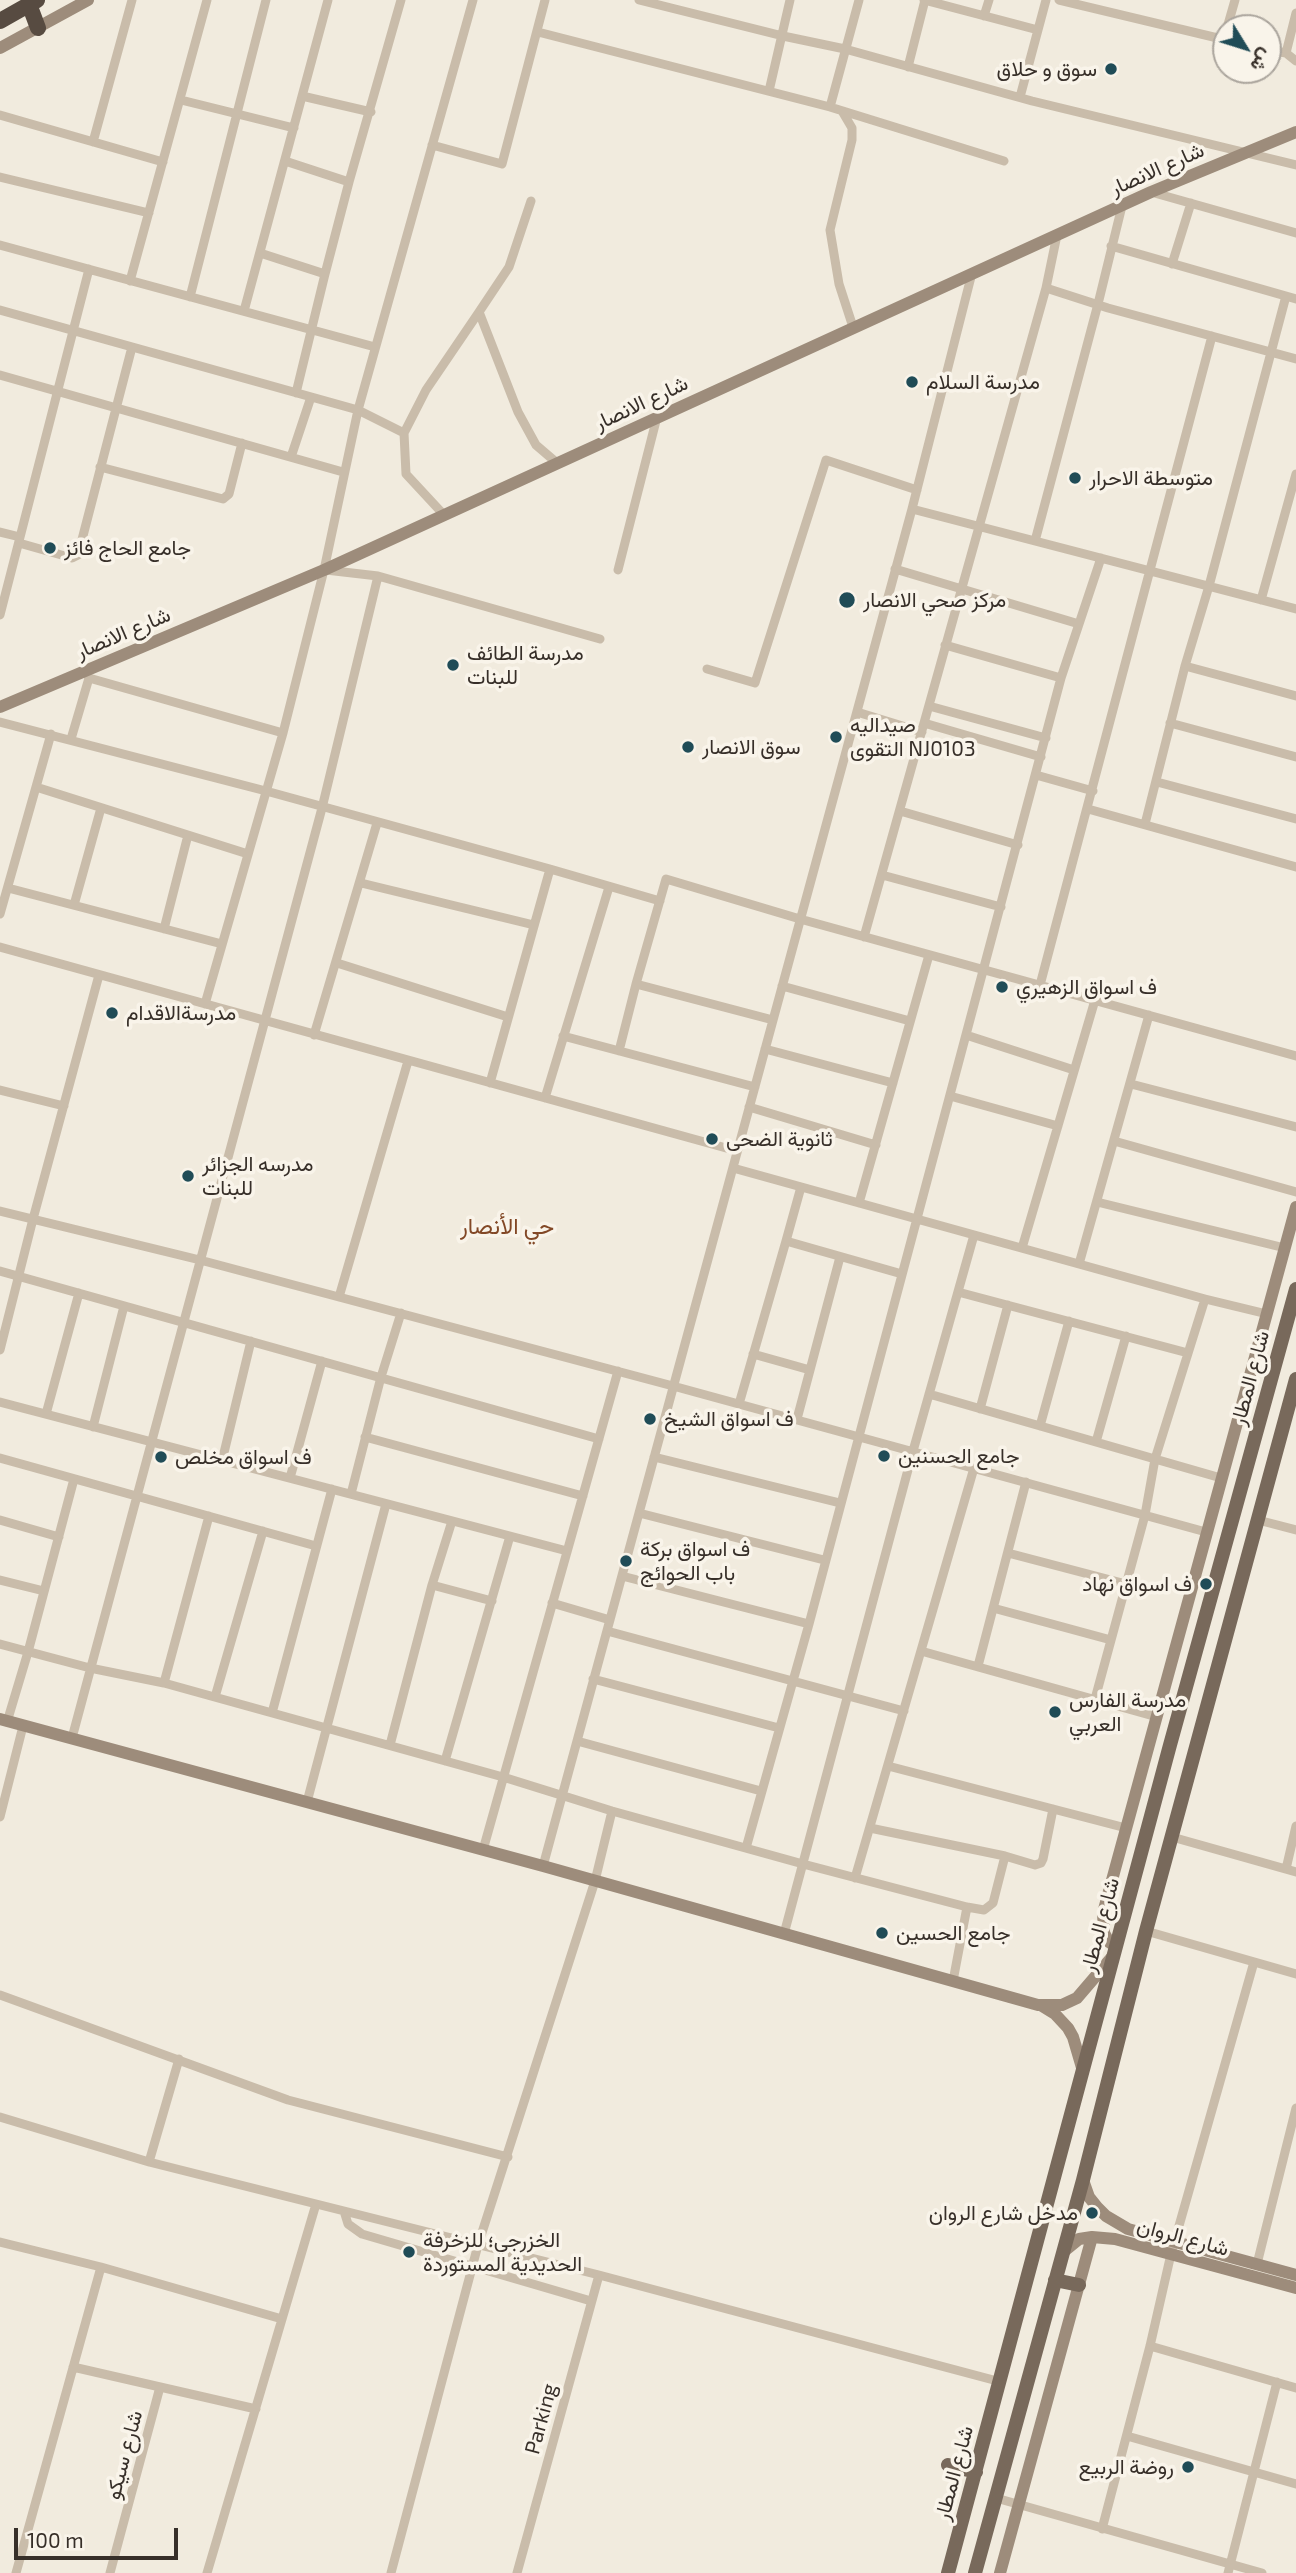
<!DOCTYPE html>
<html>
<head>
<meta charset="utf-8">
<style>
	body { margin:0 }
	#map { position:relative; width:1296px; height:2573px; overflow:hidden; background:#f1ebde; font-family:"Exo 2",Vazirmatn,sans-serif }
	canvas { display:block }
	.north { position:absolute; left:1212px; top:14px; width:70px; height:70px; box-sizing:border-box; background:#f9f4ea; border:2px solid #aba59d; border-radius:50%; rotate:128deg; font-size:19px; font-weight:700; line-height:28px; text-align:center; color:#372f29 }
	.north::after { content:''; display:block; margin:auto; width:24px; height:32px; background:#204c57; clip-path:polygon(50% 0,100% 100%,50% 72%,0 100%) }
	.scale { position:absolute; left:14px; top:2528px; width:164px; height:32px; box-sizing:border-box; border:4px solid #372f29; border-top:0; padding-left:9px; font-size:21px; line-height:24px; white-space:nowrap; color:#372f29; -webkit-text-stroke:5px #f9f4ea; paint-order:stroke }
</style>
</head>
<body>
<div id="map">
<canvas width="1296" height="2573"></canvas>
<div class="north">ش</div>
<div class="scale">100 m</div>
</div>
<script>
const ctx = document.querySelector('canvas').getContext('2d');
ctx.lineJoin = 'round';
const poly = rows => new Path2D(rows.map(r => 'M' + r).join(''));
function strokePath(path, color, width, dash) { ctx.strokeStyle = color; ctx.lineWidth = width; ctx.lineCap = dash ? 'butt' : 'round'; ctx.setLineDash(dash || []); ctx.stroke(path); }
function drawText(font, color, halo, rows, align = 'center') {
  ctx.font = font + ' "Exo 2",Vazirmatn,sans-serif'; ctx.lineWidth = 7; ctx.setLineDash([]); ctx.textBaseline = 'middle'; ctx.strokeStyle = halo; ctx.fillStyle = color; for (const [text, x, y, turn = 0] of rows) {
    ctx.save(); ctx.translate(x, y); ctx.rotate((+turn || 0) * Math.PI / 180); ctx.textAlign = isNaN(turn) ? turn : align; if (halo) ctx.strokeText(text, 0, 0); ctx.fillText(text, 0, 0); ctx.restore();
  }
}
const street = poly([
	[639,0,783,36,845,49,1032,101,1296,165],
	[924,0,1038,30],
	[1059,0,1226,40],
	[984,16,989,0],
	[1227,28,1235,0],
	[538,32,830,107,1004,161],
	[1268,50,1286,53,1296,61],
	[1286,53,1296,13],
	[908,67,925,0],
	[769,91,790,0],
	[302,96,371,112],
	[1020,97,1046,0],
	[181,100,294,128],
	[830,107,859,0],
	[842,111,852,128,852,140,830,230,839,284,853,327],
	[0,115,163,162],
	[93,142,132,0],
	[432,145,502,164,545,0],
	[0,177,149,213],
	[349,182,401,0],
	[1151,192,1296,233],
	[531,201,509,267,479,312,518,412,536,445,557,463],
	[0,245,375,347],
	[1111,246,1296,299],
	[260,253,325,274,349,182,285,161],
	[1172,264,1191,203],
	[130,281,207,0],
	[1046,288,1108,308,1296,359],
	[190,297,266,0],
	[0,310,358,410,404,433],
	[244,311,328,0],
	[0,375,343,472],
	[296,393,325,274],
	[291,457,311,397],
	[100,467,223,499,229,494,242,443],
	[912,509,1296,609],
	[444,515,406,474,404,433,426,390,479,312],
	[0,532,20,537],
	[1035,541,1098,304,1122,206],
	[19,543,72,558,78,555,132,347],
	[895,569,1079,624],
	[326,570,378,576,600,639],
	[618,570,657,417],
	[1261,600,1296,474],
	[0,615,89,269],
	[945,645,1061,678],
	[1185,666,1296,696],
	[707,669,755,683,826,460,917,490],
	[85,670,89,678,283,733],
	[929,706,1046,738],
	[857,712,922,732],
	[0,722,266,791,550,869,660,901],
	[924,723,1041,757],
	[1170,723,1296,757],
	[71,739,89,678],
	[1036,775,1093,791],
	[1157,782,1296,819],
	[36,787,248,854],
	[1088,809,1296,867],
	[900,811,1018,845],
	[1145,824,1185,666,1209,586,1286,296],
	[882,875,1001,907],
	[361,883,534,925],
	[8,888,222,944],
	[74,905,101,808],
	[0,914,51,734],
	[164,929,188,835],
	[864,937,1046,288,1057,235],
	[0,947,737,1151],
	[337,963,508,1017],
	[636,984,666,879,800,919,1296,1056],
	[1040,985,1212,336],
	[782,986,910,1021],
	[205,1004,283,733,324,570,358,410,473,0],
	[314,1035,377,823],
	[966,1035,1074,1070],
	[563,1036,755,1087],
	[765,1049,893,1083],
	[619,1051,636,984,773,1020],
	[490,1083,550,869],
	[1131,1084,1296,1127],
	[0,1090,64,1106],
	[950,1096,1058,1126],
	[545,1098,609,887],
	[749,1107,876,1145],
	[1114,1141,1296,1192],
	[733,1168,1205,1299,1267,1314],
	[801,1187,786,1241,902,1274],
	[1097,1202,1285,1248],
	[859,1203,929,955],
	[0,1211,200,1260,673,1386,1206,1532],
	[1022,1248,1095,1000],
	[1079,1264,1149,1015],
	[0,1271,599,1439],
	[958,1292,1188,1353],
	[339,1297,408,1061],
	[0,1350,33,1219,99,975],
	[753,1354,810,1370],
	[929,1394,1221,1478],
	[0,1402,567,1551],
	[739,1404,786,1241],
	[980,1409,1008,1305],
	[46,1414,79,1293],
	[797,1419,840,1257],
	[1040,1426,1069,1321],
	[93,1427,124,1306],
	[365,1437,583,1496],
	[1096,1442,1126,1336],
	[654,1457,840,1503],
	[0,1458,316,1546],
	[222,1461,251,1341],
	[290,1478,322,1361],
	[351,1494,381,1377,401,1313],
	[639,1513,824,1560],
	[0,1520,59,1537],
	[1258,1520,1296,1530],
	[1008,1553,1126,1584],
	[622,1576,809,1624],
	[0,1580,44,1591],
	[432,1585,492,1601],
	[552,1603,610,1620],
	[993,1608,1111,1640],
	[607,1631,904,1711],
	[0,1644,90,1668,164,1683,503,1777,612,1811,803,1864,967,1907,984,1910,993,1903,1005,1856],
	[921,1651,1157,1717],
	[978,1666,1026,1482],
	[593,1679,779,1728],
	[164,1683,209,1516],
	[215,1697,263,1531],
	[1095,1699,1145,1515,1155,1459,1205,1299],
	[272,1713,332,1489],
	[7,1722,28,1652,74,1479],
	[72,1738,322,808,378,576],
	[577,1741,761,1791],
	[390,1745,432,1585,452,1521],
	[445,1761,510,1536],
	[888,1766,1126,1828],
	[307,1802,386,1504],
	[0,1817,23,1726],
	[870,1828,1005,1856,1035,1865,1041,1863,1043,1859,1053,1809],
	[1172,1837,1296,1872],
	[746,1848,809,1624,1061,678,1101,558],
	[483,1850,618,1371],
	[543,1866,912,509,972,273],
	[1286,1869,1296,1826],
	[855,1878,974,1468],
	[1146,1931,1296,1974],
	[784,1934,913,1451,974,1235],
	[953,1981,967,1907],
	[0,1995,288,2100,508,2157],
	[0,2117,149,2162,599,2275,1001,2382],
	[149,2162,179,2059],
	[344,2211,348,2224,362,2234,591,2301],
	[0,2242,101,2267,282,2319],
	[1257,2264,1296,2108],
	[1150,2346,1296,2388],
	[73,2367,256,2409],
	[1127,2436,1296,2484],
	[996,2498,1262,2573],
	[1102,2529,1150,2346,1171,2254,1254,1962],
	[16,2573,101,2267],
	[110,2573,160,2387],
	[207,2573,316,2204],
	[391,2573,478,2245,595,1881,612,1811],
	[517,2573,599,2275],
	[1228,2573,1277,2382]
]);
const secondary = poly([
	[0,48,88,0],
	[0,707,324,570,1151,192,1296,132],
	[0,1719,543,1866,1038,2005,1062,2005,1077,1998,1113,1956],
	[1115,1946,1109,1942,1104,1933,1103,1913,1296,1207],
	[1042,2006,1055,2014,1068,2028,1073,2037,1083,2071],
	[1083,2180,1089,2197,1097,2207,1106,2216,1128,2229,1296,2275],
	[1063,2252,1079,2239,1092,2237,1115,2239,1296,2288],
	[1000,2573,1092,2237]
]);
const primary = poly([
	[1055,2280,1079,2285],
	[948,2465,976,2472],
	[948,2573,1170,1745,1296,1289],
	[975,2573,1083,2180,1146,1931,1296,1379]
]);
const highway = poly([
	[29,4,38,28],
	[0,21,37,0]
]);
const markers = [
	[1111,69,7,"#204c57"],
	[912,382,7,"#204c57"],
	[1075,478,7,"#204c57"],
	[50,548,7,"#204c57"],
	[847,600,9,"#204c57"],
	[453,665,7,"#204c57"],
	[836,737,7,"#204c57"],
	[688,747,7,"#204c57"],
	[1002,987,7,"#204c57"],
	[112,1013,7,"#204c57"],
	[712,1139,7,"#204c57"],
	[188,1176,7,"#204c57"],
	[650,1419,7,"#204c57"],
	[884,1456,7,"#204c57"],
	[161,1457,7,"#204c57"],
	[626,1561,7,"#204c57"],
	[1206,1584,7,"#204c57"],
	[1055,1712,7,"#204c57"],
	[882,1933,7,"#204c57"],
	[1092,2213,7,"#204c57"],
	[409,2252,7,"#204c57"],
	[1188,2467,7,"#204c57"]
];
const poiNames = [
	["سوق و حلاق",1097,69,"right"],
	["مدرسة السلام",926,382],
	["متوسطة الاحرار",1089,478],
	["جامع الحاج فائز",64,548],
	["مركز صحي الانصار",863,600],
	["مدرسة الطائف",467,653],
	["للبنات",467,677],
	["صيداليه",850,725],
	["التقوى NJ0103",850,749],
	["سوق الانصار",702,747],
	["ف اسواق الزهيري",1016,987],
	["مدرسةالاقدام",126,1013],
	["ثانوية الضحى",726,1139],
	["مدرسه الجزائر",202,1164],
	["للبنات",202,1188],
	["ف اسواق الشيخ",664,1419],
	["جامع الحسنين",898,1456],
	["ف اسواق مخلص",175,1457],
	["ف اسواق بركة",640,1549],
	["باب الحوائج",640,1573],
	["ف اسواق نهاد",1192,1584,"right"],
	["مدرسة الفارس",1069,1700],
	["العربي",1069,1724],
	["جامع الحسين",896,1933],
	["مدخل شارع الروان",1078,2213,"right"],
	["الخزرجي؛ للزخرفة",423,2240],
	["الحديدية المستوردة",423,2264],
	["روضة الربيع",1174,2467,"right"]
];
const streetNames = [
	["شارع الانصار",1157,169,-24],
	["شارع الانصار",641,403,-25],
	["شارع الانصار",123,633,-23],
	["شارع المطار",1250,1378,-75],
	["شارع المطار",1100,1925,-75],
	["شارع الروان",1183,2237,15],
	["Parking",541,2419,-75],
	["شارع سيكو",124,2455,-75],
	["شارع المطار",954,2473,-75]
];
const neighbourhoodNames = [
	["حي الأنصار",507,1226]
];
strokePath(street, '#c9bcaa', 9);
strokePath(secondary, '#9d8c7b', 12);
strokePath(primary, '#78695b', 14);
strokePath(highway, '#574b41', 16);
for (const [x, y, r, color] of markers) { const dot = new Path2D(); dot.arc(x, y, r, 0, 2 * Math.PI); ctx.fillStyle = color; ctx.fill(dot); strokePath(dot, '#f9f4ea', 2.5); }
drawText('21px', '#372f29', '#f9f4ea', poiNames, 'left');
drawText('21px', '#372f29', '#f9f4ea', streetNames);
drawText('23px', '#824826', '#f9f4ea', neighbourhoodNames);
</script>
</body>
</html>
